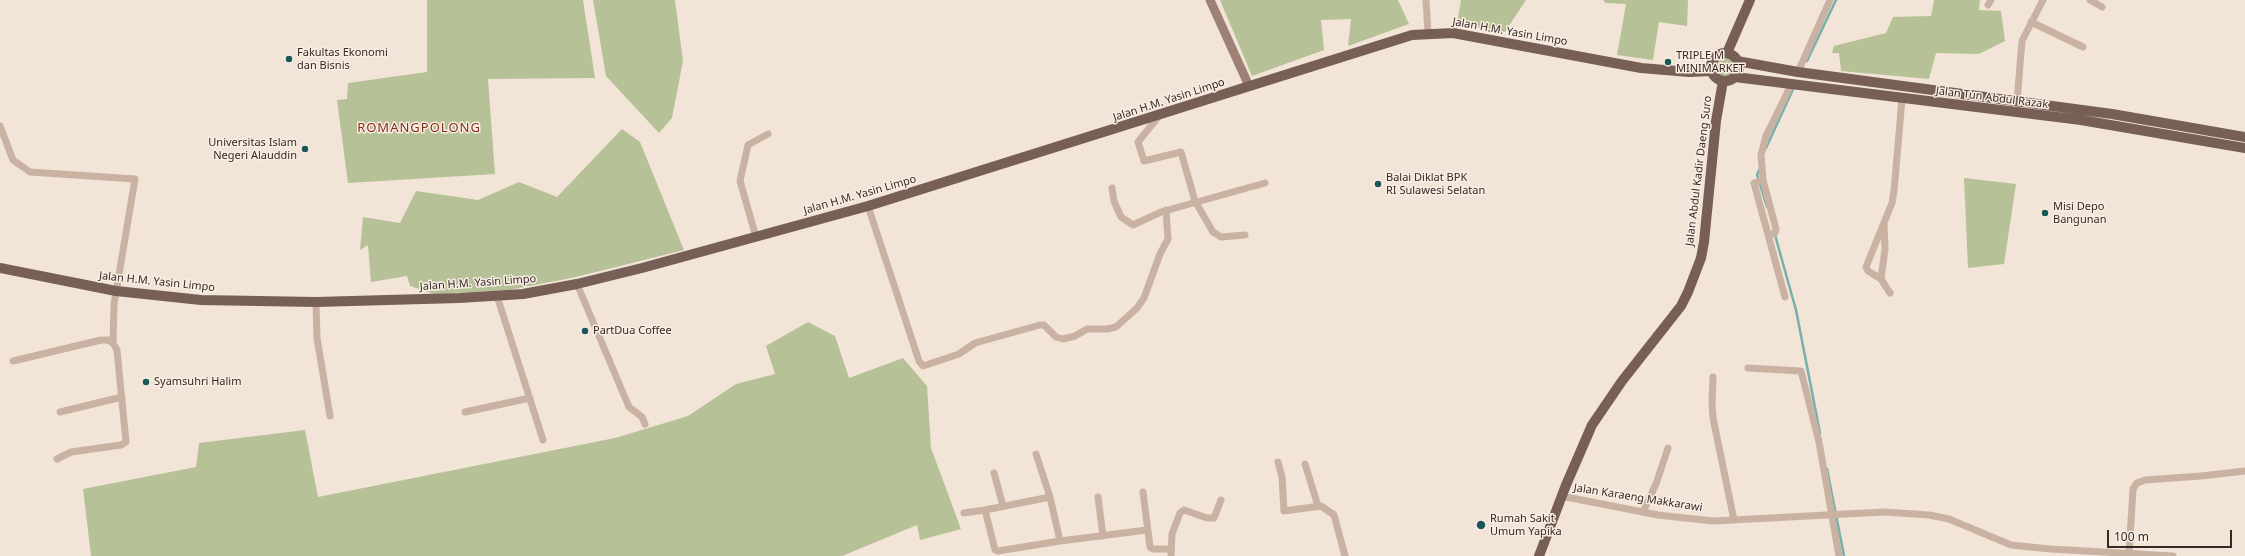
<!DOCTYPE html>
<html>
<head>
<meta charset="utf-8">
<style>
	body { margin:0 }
	#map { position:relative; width:2245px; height:556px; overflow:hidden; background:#f2e4d7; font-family:"Noto Sans",sans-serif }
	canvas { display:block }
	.scale { position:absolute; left:2107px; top:530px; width:125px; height:18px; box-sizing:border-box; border:2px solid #352925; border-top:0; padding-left:5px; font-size:12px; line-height:14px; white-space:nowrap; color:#352925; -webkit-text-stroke:3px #faeee4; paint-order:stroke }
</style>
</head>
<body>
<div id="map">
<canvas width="2245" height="556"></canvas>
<div class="scale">100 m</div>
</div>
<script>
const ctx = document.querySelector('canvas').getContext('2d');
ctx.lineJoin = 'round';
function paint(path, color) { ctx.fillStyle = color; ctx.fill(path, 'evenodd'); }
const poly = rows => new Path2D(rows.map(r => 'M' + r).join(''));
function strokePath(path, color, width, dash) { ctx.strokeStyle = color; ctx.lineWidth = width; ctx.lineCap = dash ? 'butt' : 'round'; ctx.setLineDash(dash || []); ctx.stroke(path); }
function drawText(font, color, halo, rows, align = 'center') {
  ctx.font = font + ' "Noto Sans",sans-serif'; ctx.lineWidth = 3; ctx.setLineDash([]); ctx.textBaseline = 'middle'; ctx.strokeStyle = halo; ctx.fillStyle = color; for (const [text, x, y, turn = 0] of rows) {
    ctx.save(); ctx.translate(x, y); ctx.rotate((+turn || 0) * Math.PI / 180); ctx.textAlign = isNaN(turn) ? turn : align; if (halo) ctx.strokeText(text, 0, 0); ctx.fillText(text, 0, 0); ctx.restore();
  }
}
const green = poly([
	[427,0,583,0,595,78,488,79,495,174,348,183,337,100,347,99,348,83,427,72],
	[593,0,675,0,683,61,672,118,659,133,606,76],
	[1220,0,1398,0,1409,24,1348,46,1351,19,1321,20,1324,50,1252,76],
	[1461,0,1526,0,1505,32,1457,24],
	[1603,0,1688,0,1687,26,1659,22,1653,60,1617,55,1626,4,1606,3],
	[1934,0,1980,0,1979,10,2001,11,2005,41,1979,54,1936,53,1929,79,1841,71,1839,53,1832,53,1834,46,1886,33,1893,17,1931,16],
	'1711 67a14 14 0 1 1 28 0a14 14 0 1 1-28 0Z',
	[622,129,640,142,684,250,576,277,509,290,434,294,410,286,407,276,371,282,368,245,360,250,363,217,400,223,416,191,478,200,519,182,557,197],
	[1964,178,2016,184,2004,264,1968,268],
	[808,322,835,336,849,378,903,358,927,386,931,448,961,529,920,540,917,525,842,556,91,556,83,489,196,467,199,443,305,430,318,497,615,438,688,416,736,384,775,374,766,346]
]);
const stream = poly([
	[1807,61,1836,0],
	[1766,148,1794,87],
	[1760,168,1757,175,1767,207],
	[1775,235,1796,310,1820,433],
	[1827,469,1844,556]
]);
const street = poly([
	[1426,0,1428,33],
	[2090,0,2102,7],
	[1988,5,1991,0],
	[2031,22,2083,47],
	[1798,72,1830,0],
	[2017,101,2022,41,2043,0],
	[1159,116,1138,142,1144,161,1181,152,1195,201,1213,232,1221,237,1245,235],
	[0,126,13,160,30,172,135,179,114,304,113,343],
	[1763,180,1754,183,1785,297],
	[1112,188,1114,201,1121,217,1133,225,1161,212,1265,183],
	[868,206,919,361,923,366,959,354,975,343,1040,325,1044,325,1056,337,1063,339,1075,336,1087,329,1107,329,1116,327,1137,308,1144,298,1160,254,1168,239,1166,210],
	[1769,235,1775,233,1776,229,1763,180,1761,155,1766,136,1792,83],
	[756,237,740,181,748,145,768,134],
	[1881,279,1885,249,1884,224],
	[577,284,629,407,642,417,645,424],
	[1890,293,1881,279,1868,271,1866,267,1892,203,1894,191,1902,99],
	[497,296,543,440],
	[316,302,317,338,330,416],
	[13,361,101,340,108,340,113,343,117,350,126,442,121,445,71,452,57,459],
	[1748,368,1801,371,1819,442,1839,556],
	[1713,377,1712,403,1713,418,1734,520],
	[60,412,122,397],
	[465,412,530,398],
	[1278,462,1282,477,1284,511,1321,506,1334,515,1345,556],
	[1305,464,1318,506],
	[994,473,1003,506],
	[1143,492,1150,547,1153,549,1170,549],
	[1561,496,1658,515,1713,521,1884,512,1929,515,1949,519,2011,545,2050,549,2173,556],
	[1050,497,1060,541],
	[1098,497,1103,536],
	[985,510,1050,497,1036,454],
	[1643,512,1656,484,1668,448],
	[964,513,985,510,995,550,998,551,1060,541,1147,530],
	[2129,554,2133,489,2137,483,2145,480,2201,476,2245,471],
	[1171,556,1172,534,1180,513,1184,510,1207,518,1214,518,1221,500]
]);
const secondary = poly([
	[1210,0,1249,86]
]);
const primary = poly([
	'1711 67a14 14 0 1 1 28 0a14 14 0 1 1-28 0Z',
	[1727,53,1750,0],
	[1737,61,1798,72,2112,114,2245,137],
	[1735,77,2081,120,2245,148],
	[0,268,116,291,201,300,316,302,459,298,523,294,577,284,642,268,868,206,1412,35,1453,33,1641,68,1689,72,1711,71],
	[1539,556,1566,485,1592,425,1622,381,1681,306,1688,292,1701,258,1704,242,1716,121,1723,81]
]);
const markers = [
	[289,59,4,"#1a5757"],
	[1668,62,4,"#1a5757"],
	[305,149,4,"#1a5757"],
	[1378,184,4,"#1a5757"],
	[2045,213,4,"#1a5757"],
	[585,331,4,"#1a5757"],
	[146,382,4,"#1a5757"],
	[1481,525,5,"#1a5757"]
];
const streetNames = [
	["Jalan H.M. Yasin Limpo",1510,32,10],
	["Jalan Tun Abdul Razak",1992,98,7],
	["Jalan H.M. Yasin Limpo",1169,100,-18],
	["Jalan Abdul Kadir Daeng Suro",1699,171,-83],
	["Jalan H.M. Yasin Limpo",860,195,-16],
	["Jalan H.M. Yasin Limpo",157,282,6],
	["Jalan H.M. Yasin Limpo",478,283,-4],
	["Jalan Karaeng Makkarawi",1638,498,9]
];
const poiNames = [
	["Fakultas Ekonomi",297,53],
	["dan Bisnis",297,66],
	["TRIPLE M",1676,56],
	["MINIMARKET",1676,69],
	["Universitas Islam",297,143,"right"],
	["Negeri Alauddin",297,156,"right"],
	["Balai Diklat BPK",1386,178],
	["RI Sulawesi Selatan",1386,191],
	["Misi Depo",2053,207],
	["Bangunan",2053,220],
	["PartDua Coffee",593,331],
	["Syamsuhri Halim",154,382],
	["Rumah Sakit",1490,519],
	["Umum Yapika",1490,532]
];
const quarterNames = [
	["ROMANGPOLONG",419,128]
];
paint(green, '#b6c197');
strokePath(stream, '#75b0ae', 2.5);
strokePath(street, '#cab2a3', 7);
strokePath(secondary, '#9d8175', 9);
strokePath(primary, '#775f56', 10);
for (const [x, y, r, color] of markers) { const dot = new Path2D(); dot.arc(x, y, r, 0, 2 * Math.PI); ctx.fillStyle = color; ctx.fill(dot); strokePath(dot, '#faeee4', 1.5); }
drawText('11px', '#352925', '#faeee4', streetNames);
drawText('11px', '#352925', '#faeee4', poiNames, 'left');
ctx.letterSpacing = '1px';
drawText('13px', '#862e1c', '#faeee4', quarterNames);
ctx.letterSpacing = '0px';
</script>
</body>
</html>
